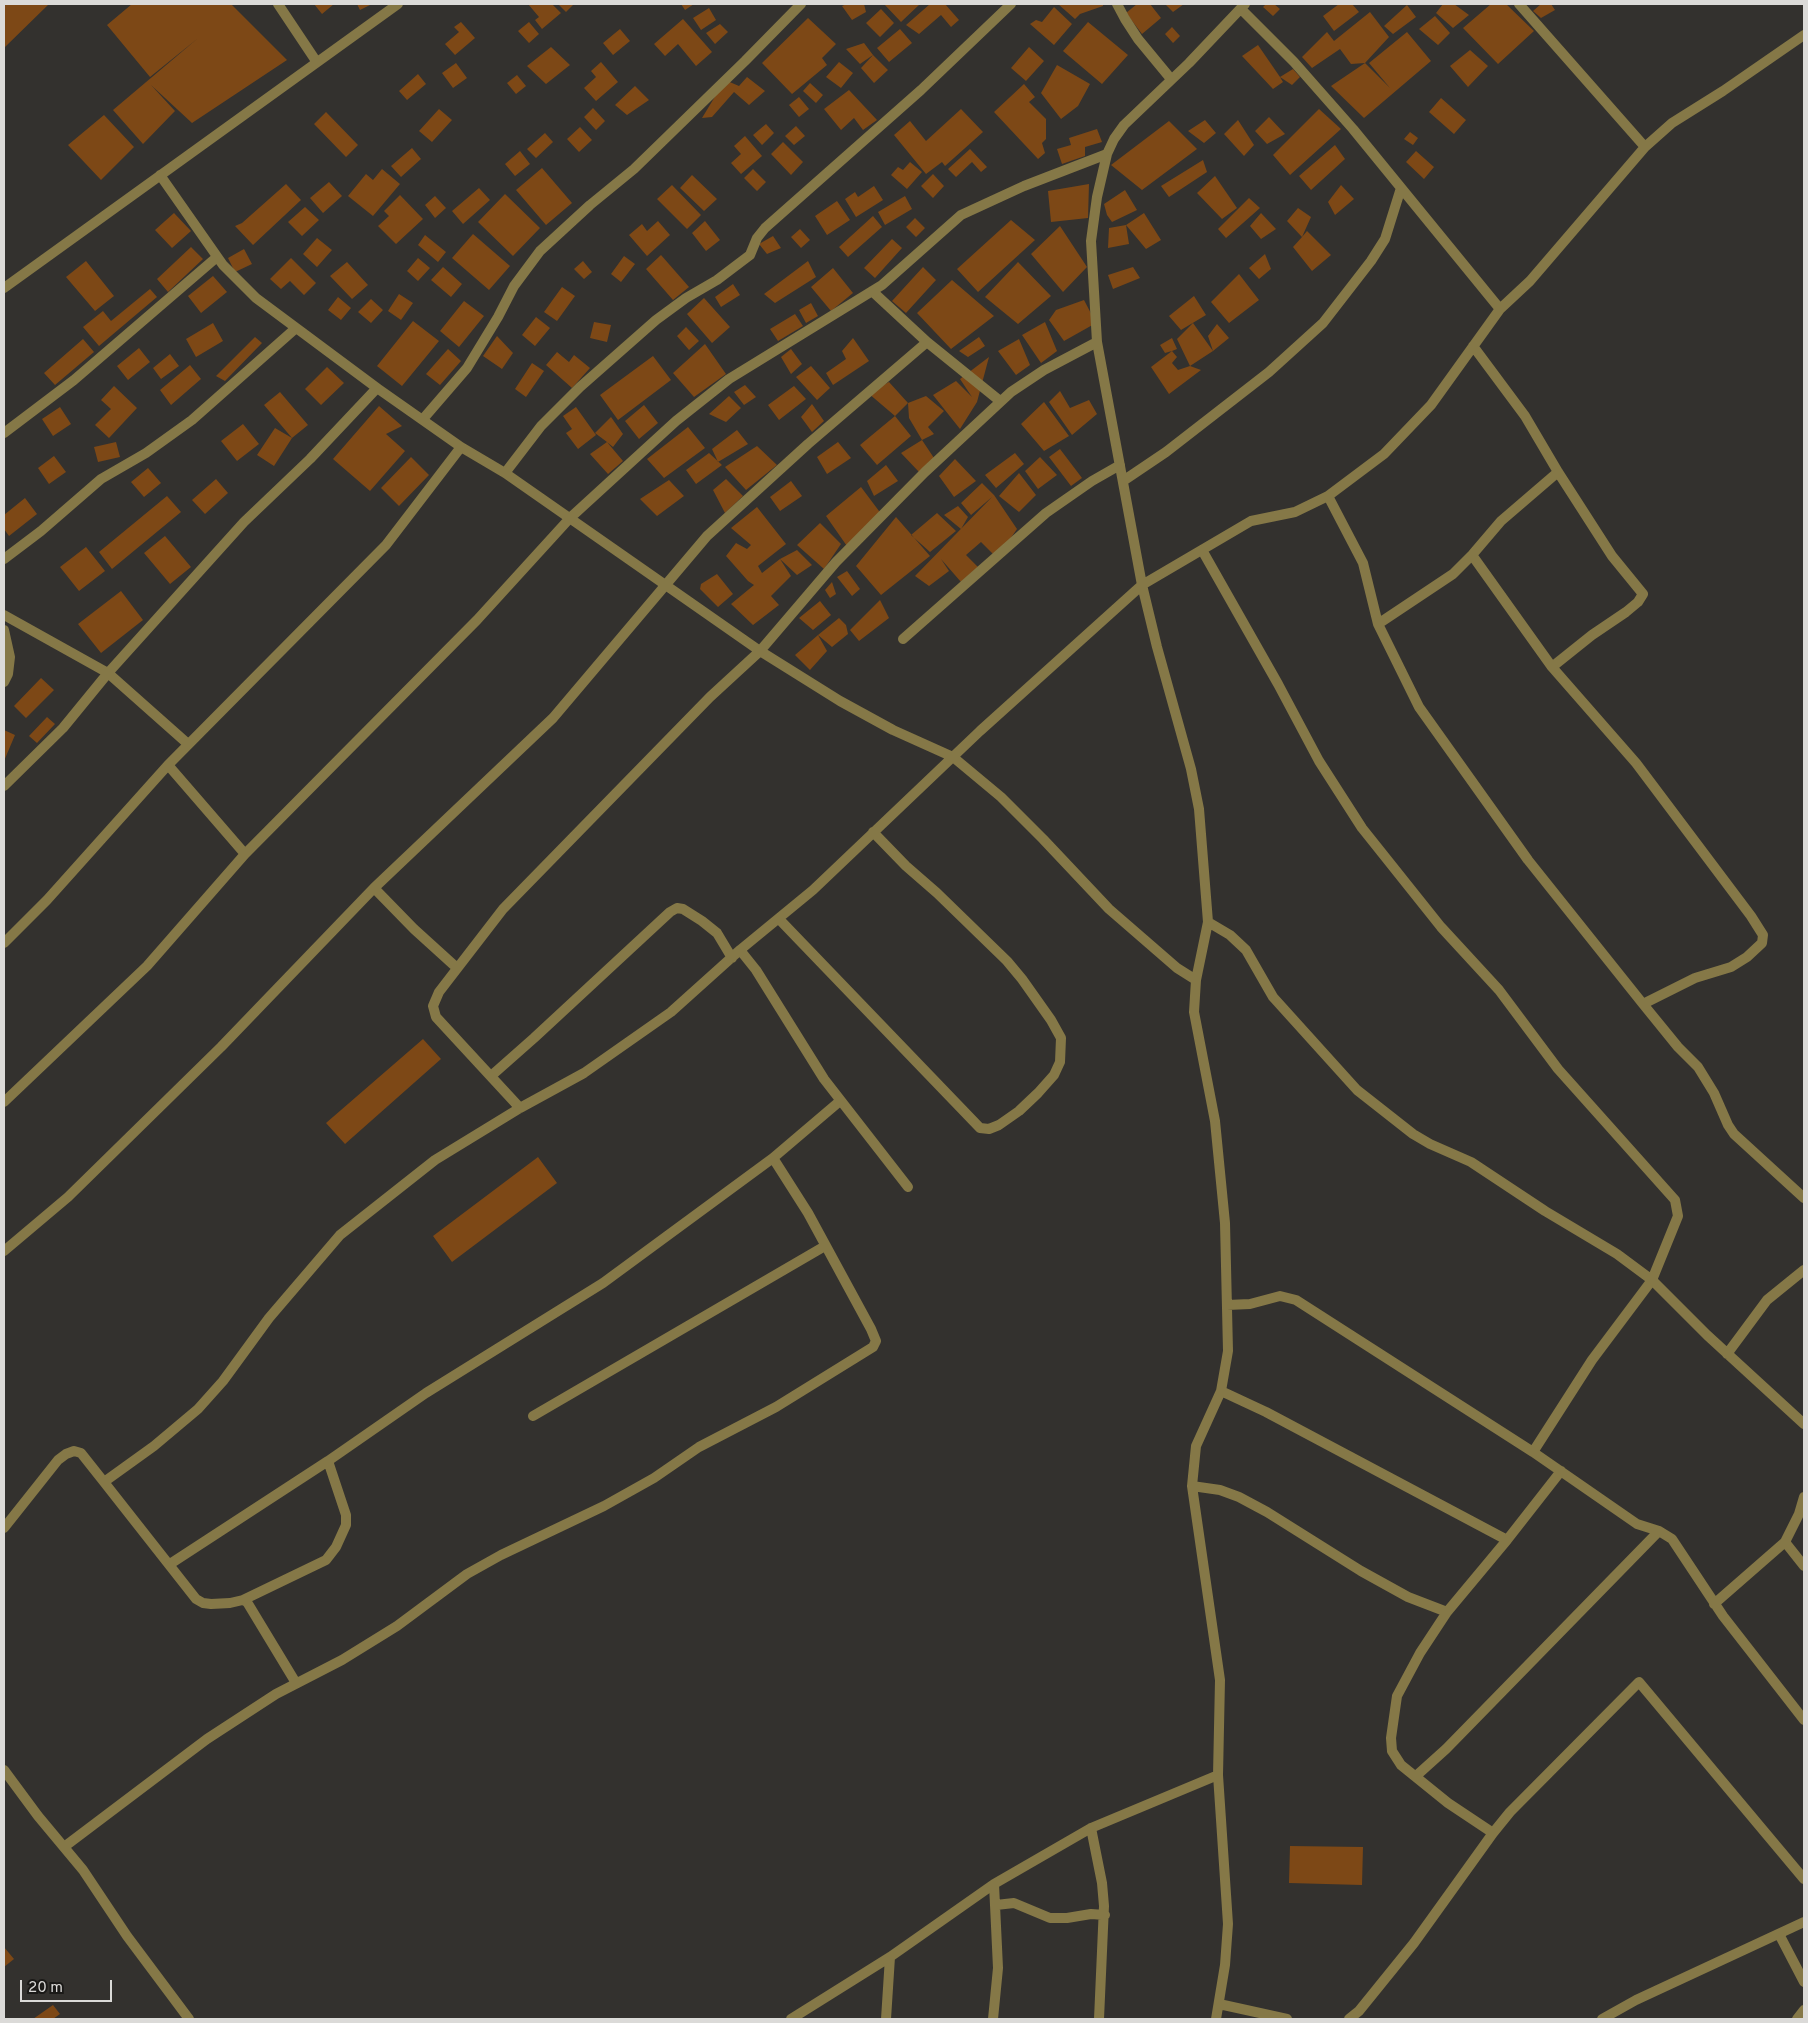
<!DOCTYPE html>
<html>
<head>
<meta charset="utf-8">
<style>
	body { margin:0 }
	#map { position:relative; width:1808px; height:2023px; overflow:hidden; background:#33312e; font-family:Overpass,sans-serif }
	canvas { display:block }
	.frame { position:absolute; inset:0; border:5px solid #dbdad8; pointer-events:none }
	.scale { position:absolute; left:20px; top:1980px; width:92px; height:22px; box-sizing:border-box; border:2px solid #dbdad8; border-top:0; padding-left:6px; font-size:15px; line-height:18px; white-space:nowrap; color:#dbdad8; -webkit-text-stroke:4px #1a1917; paint-order:stroke }
</style>
</head>
<body>
<div id="map">
<canvas width="1808" height="2023"></canvas>
<div class="frame"></div>
<div class="scale">20 m</div>
</div>
<script>
const ctx = document.querySelector('canvas').getContext('2d');
ctx.lineJoin = 'round';
function paint(path, color) { ctx.fillStyle = color; ctx.fill(path, 'evenodd'); }
const poly = rows => new Path2D(rows.map(r => 'M' + r).join(''));
function strokePath(path, color, width, dash) { ctx.strokeStyle = color; ctx.lineWidth = width; ctx.lineCap = dash ? 'butt' : 'round'; ctx.setLineDash(dash || []); ctx.stroke(path); }
const building = poly([
	[4,4,49,4,4,48],
	[132,4,231,4,287,60,192,123,151,85,175,111,143,144,113,110,197,39,150,77,107,25],
	[314,4,334,4,322,14],
	[357,4,372,4,360,10],
	[528,4,552,4,561,13,542,29,535,20,539,17],
	[558,4,574,4,566,12],
	[681,4,694,4,685,10],
	[847,4,864,4,866,12,852,20,842,6],
	[884,4,920,4,901,22],
	[930,4,945,4,959,20,951,27,941,15,919,34,906,25],
	[1058,4,1103,4,1103,6,1080,14,1075,19],
	[1137,4,1150,4,1161,18,1142,34,1126,13],
	[1165,4,1184,4,1173,12],
	[1266,4,1274,4,1280,9,1273,16,1263,7],
	[1339,4,1352,4,1359,12,1334,31,1323,16],
	[1443,4,1454,4,1469,15,1453,28,1436,13],
	[1491,4,1506,4,1534,31,1498,64,1463,28],
	[1541,4,1551,4,1555,10,1541,18,1533,11],
	[1407,5,1416,17,1393,34,1384,26],
	[1054,7,1072,24,1054,45,1030,24,1036,20,1042,22],
	[709,8,716,20,701,30,693,18],
	[881,9,894,23,880,37,866,23],
	[1370,12,1389,37,1365,63,1351,64,1340,49,1312,68,1302,57,1327,32,1334,41],
	[1435,16,1450,33,1438,45,1419,29],
	[808,18,836,44,822,58,827,65,792,94,762,63],
	[683,19,712,52,696,66,678,44,665,56,654,44],
	[461,22,475,38,455,55,445,44,459,32,454,27],
	[529,22,539,34,529,43,518,31],
	[1088,22,1128,55,1102,84,1063,51],
	[720,24,728,32,715,44,706,33],
	[1172,27,1180,36,1173,43,1165,34],
	[620,29,630,41,613,55,603,43],
	[900,29,912,43,889,62,877,48],
	[1407,32,1431,61,1364,118,1331,86,1365,63,1390,88,1369,63],
	[864,43,873,55,860,64,846,49],
	[1258,45,1280,77,1293,69,1300,77,1292,85,1280,77,1283,82,1273,89,1242,56],
	[551,47,570,65,546,84,527,66],
	[1029,47,1044,61,1026,81,1011,68],
	[1470,50,1488,66,1468,87,1450,66],
	[873,55,888,70,874,83,861,68],
	[601,62,618,82,596,101,584,88,596,77,591,71],
	[839,62,853,73,841,88,826,77],
	[456,63,467,78,453,88,442,73],
	[1057,65,1090,84,1078,106,1061,119,1041,93],
	[418,74,426,84,407,100,399,91],
	[517,75,526,86,516,94,507,83],
	[747,77,765,91,749,105,734,92,712,117,702,118,725,80,739,86],
	[810,83,823,95,816,103,803,91],
	[1024,84,1035,97,1029,102,1046,119,1046,139,1042,143,1045,153,1038,159,994,112],
	[635,86,649,100,627,115,615,105],
	[849,90,877,120,863,130,854,118,841,130,824,109],
	[799,97,809,109,799,117,789,105],
	[1441,98,1466,120,1454,134,1429,112],
	[593,108,605,121,596,130,584,117],
	[439,109,452,120,432,142,419,131],
	[961,109,983,132,945,166,942,162,926,174,894,135,910,121,926,141],
	[1319,109,1341,129,1290,175,1273,155],
	[326,112,358,145,346,157,314,124],
	[104,115,134,147,101,180,68,145],
	[1269,117,1285,134,1267,144,1255,131],
	[1205,120,1216,133,1204,143,1188,131],
	[1238,120,1254,145,1244,156,1224,134],
	[1169,121,1197,149,1142,190,1111,165],
	[766,124,774,133,762,145,753,135],
	[796,126,805,136,794,145,785,136],
	[580,127,592,140,579,152,567,139],
	[1097,129,1102,142,1085,147,1085,156,1062,164,1057,149,1071,145,1069,138],
	[1410,132,1418,138,1413,145,1404,139],
	[545,133,553,142,536,158,527,149],
	[745,136,762,156,741,174,731,163,741,154,734,146],
	[783,142,803,162,791,175,771,154],
	[1335,145,1345,159,1311,190,1299,176],
	[412,148,421,159,401,177,391,166],
	[970,149,987,167,981,172,972,162,956,177,948,169],
	[520,151,530,164,515,176,505,164],
	[1416,151,1434,167,1424,179,1406,162],
	[1203,160,1207,172,1169,197,1161,186],
	[910,162,922,172,907,189,891,175,898,167,903,170],
	[542,168,572,203,546,225,516,190],
	[382,169,400,184,373,216,348,196,366,174,373,180],
	[753,169,766,182,757,191,744,178],
	[933,174,944,186,933,198,921,186],
	[692,175,717,199,704,211,680,188],
	[1215,176,1237,208,1222,219,1197,193],
	[329,182,342,196,323,213,310,198],
	[286,184,301,200,253,245,235,226,242,223],
	[1089,184,1088,218,1051,222,1048,191],
	[672,185,701,215,687,229,657,199],
	[1341,185,1354,199,1335,215,1328,202],
	[874,186,883,200,856,217,845,199,855,192,858,197],
	[479,188,490,200,463,224,452,211],
	[1125,190,1137,210,1112,222,1107,215,1104,204],
	[505,194,540,228,513,256,478,222],
	[400,195,423,219,396,244,378,226,389,216,384,211],
	[435,196,446,208,435,218,425,205],
	[905,196,912,209,885,225,878,212],
	[1249,198,1260,208,1226,238,1218,229],
	[837,201,850,220,827,235,815,216],
	[305,207,319,220,302,236,288,222],
	[1298,208,1311,217,1302,237,1307,231,1331,255,1312,271,1293,247,1302,237,1287,221],
	[174,213,191,231,172,248,155,230],
	[1144,213,1161,240,1146,249,1126,225],
	[1261,213,1276,229,1261,239,1250,226],
	[873,216,882,227,848,257,839,247],
	[915,218,925,228,916,237,906,227],
	[1011,220,1035,240,978,292,957,269],
	[658,221,670,235,647,256,629,235,642,224,647,231],
	[705,221,720,240,706,251,692,233],
	[1126,225,1129,244,1108,248,1109,228],
	[1060,226,1087,267,1063,292,1031,254],
	[800,229,810,240,801,248,791,237],
	[473,234,510,266,489,290,452,258],
	[425,235,446,252,438,262,418,245],
	[773,236,781,248,767,254,759,244],
	[317,238,332,250,317,267,303,254],
	[892,239,902,248,875,278,864,268],
	[191,247,203,259,168,292,157,279],
	[244,249,252,264,235,272,228,258],
	[1265,254,1271,269,1259,279,1249,268],
	[661,255,689,287,673,300,646,269],
	[624,256,635,264,621,282,611,274],
	[291,258,316,283,304,295,290,281,281,289,270,279],
	[418,258,430,268,418,281,407,271],
	[86,261,114,296,95,311,66,277],
	[583,261,592,272,584,279,574,269],
	[808,261,816,277,775,303,764,294],
	[347,262,368,285,352,299,330,276],
	[1018,262,1051,296,1018,324,985,297],
	[443,267,462,284,451,297,431,280],
	[923,267,936,280,906,313,892,301],
	[1133,267,1140,278,1113,289,1108,275],
	[833,268,853,293,831,311,811,287],
	[1239,274,1259,300,1229,323,1211,302],
	[213,276,227,292,201,313,188,296],
	[952,280,994,316,951,349,917,313],
	[733,284,740,295,721,307,715,297],
	[562,287,575,296,557,321,544,312],
	[150,289,157,297,99,346,83,327,103,311,111,321],
	[399,294,413,303,401,320,388,311],
	[1194,296,1206,315,1181,330,1169,316],
	[338,297,351,308,341,320,328,310],
	[704,298,730,327,712,343,687,314],
	[371,299,383,310,371,323,358,312],
	[1084,300,1096,323,1064,341,1049,320,1056,310],
	[464,301,484,316,459,347,440,331],
	[811,303,818,316,806,323,799,310],
	[795,314,803,326,778,341,770,329],
	[536,317,550,328,535,346,522,335],
	[413,321,439,341,402,386,377,366],
	[594,322,611,325,607,342,590,338],
	[1045,322,1057,351,1041,363,1022,335],
	[213,323,223,341,196,357,186,339],
	[1193,323,1213,351,1190,366,1177,339],
	[1217,324,1229,338,1213,351,1208,336],
	[686,327,699,341,689,350,677,336],
	[497,336,513,353,502,369,483,356],
	[255,337,262,343,225,381,216,376],
	[979,337,985,346,968,357,959,351],
	[853,338,869,361,833,385,826,373,846,359,842,351],
	[1172,338,1177,349,1172,351,1177,357,1172,363,1178,370,1190,366,1201,370,1169,394,1151,367,1172,351,1165,353,1160,345],
	[83,339,94,352,55,385,44,373],
	[1019,339,1030,365,1016,375,998,351],
	[705,344,726,374,694,397,673,373],
	[139,348,150,362,128,380,117,366],
	[448,349,461,361,440,385,426,374],
	[791,349,802,364,791,374,781,357],
	[557,352,569,362,574,355,590,368,572,388,546,365],
	[170,354,179,366,161,379,153,368],
	[653,356,671,380,618,420,600,395],
	[989,357,977,402,960,429,933,395,956,381,972,397,960,379],
	[532,363,544,371,526,397,515,389],
	[190,365,201,379,171,405,160,390],
	[811,366,830,388,817,400,796,377],
	[327,367,344,383,321,405,305,389],
	[889,382,908,403,895,416,911,436,877,465,860,445,895,416,868,393],
	[745,385,756,397,744,405,734,392],
	[114,386,137,408,109,438,95,425,111,409,101,400],
	[794,386,806,399,779,420,768,405],
	[1060,391,1070,408,1089,400,1097,414,1072,435,1049,402],
	[280,392,308,425,292,438,264,405],
	[729,396,741,408,726,422,709,414],
	[926,396,944,411,928,427,934,434,922,440,909,418,908,403],
	[1044,402,1069,436,1044,451,1021,424],
	[812,404,824,421,812,432,801,417],
	[644,405,658,423,639,439,625,421],
	[379,406,402,426,386,434,405,451,370,491,333,459],
	[60,407,71,424,53,436,42,419],
	[576,407,596,435,578,449,566,433,572,429,563,416],
	[611,417,623,434,613,447,607,442,623,461,608,474,590,454,607,442,595,433],
	[243,424,259,444,237,461,221,441],
	[688,427,705,448,664,478,647,459],
	[275,428,292,438,274,466,257,455],
	[737,430,748,444,718,462,712,449],
	[922,440,936,461,919,472,901,453],
	[116,442,120,457,98,462,94,447],
	[838,442,851,458,827,474,817,457],
	[757,446,777,465,746,490,725,467],
	[1060,449,1082,478,1071,486,1049,457],
	[709,453,722,465,696,484,686,470],
	[1015,453,1024,464,996,488,985,475],
	[54,456,66,472,49,484,38,468],
	[411,457,429,475,399,506,381,488],
	[1040,457,1057,475,1038,489,1025,471],
	[955,459,976,481,954,497,939,476],
	[886,465,898,481,874,496,867,481],
	[148,468,161,483,144,497,131,482],
	[1019,473,1036,495,1019,512,999,496],
	[216,479,228,493,205,514,192,500],
	[726,479,743,496,725,513,713,490],
	[669,480,684,496,657,516,640,499],
	[791,481,802,496,780,511,770,497],
	[982,483,994,495,1017,529,997,558,981,542,966,555,978,567,961,582,941,559,949,571,929,586,915,576,992,497,971,515,961,503],
	[861,487,882,515,849,549,826,516],
	[167,496,181,512,112,569,99,552],
	[25,498,37,514,9,536,4,529,4,515],
	[958,506,968,517,961,529,944,515],
	[757,507,786,544,758,566,762,573,780,559,797,550,812,565,797,575,780,559,791,576,771,596,779,605,753,625,731,604,754,585,748,581,726,556,736,543,747,549,751,545,731,528],
	[937,513,956,531,930,552,911,535],
	[896,517,930,556,881,595,856,566],
	[820,523,841,544,824,569,797,545],
	[165,536,191,567,170,584,144,553],
	[86,547,105,571,79,591,60,567],
	[847,571,860,589,852,596,837,577],
	[717,574,733,594,718,607,700,589,701,584],
	[832,582,836,594,830,598,825,590],
	[121,591,143,620,101,653,78,624],
	[880,600,889,618,859,641,850,630],
	[820,601,831,615,813,630,799,618],
	[839,618,846,625,848,634,832,647,818,635,827,651,810,670,795,655,818,635],
	[41,678,54,690,26,718,14,706],
	[47,717,55,724,37,743,29,736],
	[4,730,15,735,4,761],
	[423,1039,441,1059,345,1144,326,1123],
	[538,1157,557,1183,452,1262,433,1236],
	[1290,1846,1363,1847,1362,1885,1289,1883],
	[4,1947,14,1959,4,1967],
	[53,2005,60,2014,53,2019,33,2019]
]);
const street = poly([
	[278,4,316,61],
	[1117,4,1125,19,1138,39,1171,79],
	[1519,4,1645,147],
	[1241,9,1294,62,1353,129,1500,309],
	[160,175,223,265,256,298,377,388,461,447,505,473,760,651,840,701,893,730,953,757,1001,797,1043,839,1109,909,1177,968,1196,980],
	[4,288,398,4],
	[927,342,1000,401],
	[1473,346,1525,416,1558,472,1612,556,1643,594,1638,602,1626,612,1592,635,1552,667],
	[423,419,467,368,498,317,514,286,540,251,590,205,634,169,745,61,801,4],
	[4,433,74,380,217,257],
	[505,473,541,426,580,387,656,320,686,298,717,280,750,255,757,238,765,228,921,90,1011,4],
	[1123,481,1166,452,1269,372,1323,323,1371,261,1385,239,1401,188],
	[1328,496,1363,563,1378,624,1419,707,1528,860,1643,1004,1678,1047,1698,1067,1714,1093,1728,1125,1734,1134,1804,1198],
	[1202,550,1278,684,1319,761,1362,828,1441,927,1499,990,1558,1069,1675,1200,1678,1216,1652,1280,1592,1360,1533,1452],
	[1472,555,1552,667,1636,763,1751,916,1763,935,1762,943,1747,957,1731,967,1695,978,1643,1004],
	[4,559,41,531,101,479,146,453,192,420,296,328],
	[4,615,108,673,188,744],
	[1378,624,1453,574,1472,555,1501,521,1558,472],
	[4,630,10,657,8,674,4,682],
	[903,639,1046,513,1092,481,1120,465],
	[168,765,245,854],
	[4,786,63,728,108,673,244,522,310,459,377,388],
	[374,888,414,929,457,968],
	[779,919,980,1128,989,1129,999,1125,1019,1111,1038,1093,1054,1075,1060,1062,1061,1038,1051,1020,1022,979,1007,961,937,893,906,866,873,832],
	[1208,922,1230,935,1246,950,1273,997,1357,1090,1413,1134,1430,1144,1471,1162,1545,1211,1617,1254,1652,1280,1707,1335,1804,1424],
	[4,943,47,900,168,765,386,545,461,447],
	[740,950,756,970,824,1079,908,1187],
	[491,1076,534,1038,670,912,677,908,683,909,702,921,717,933,732,958],
	[4,1102,147,966,245,854,477,620,570,518,676,421,729,379,882,285,961,215,1024,186,1107,154],
	[520,1108,436,1017,433,1006,439,992,503,909,710,697,760,651,836,562,925,472,1011,392,1044,370,1097,342],
	[4,1251,68,1197,221,1047,374,888,553,718,707,536,808,444,927,342,872,291],
	[1227,1305,1250,1304,1280,1296,1296,1300,1533,1452,1637,1524,1659,1531,1672,1539,1723,1616,1804,1720],
	[1727,1354,1767,1300,1804,1270],
	[1221,1391,1266,1412,1507,1540,1561,1471],
	[533,1416,825,1246],
	[104,1482,196,1599,203,1603,211,1604,230,1603,243,1600,247,1602,296,1683],
	[1192,1486,1220,1490,1239,1497,1267,1512,1361,1571,1408,1597,1447,1612],
	[1804,1497,1799,1514,1785,1542,1804,1566],
	[4,1528,58,1460,66,1454,74,1451,81,1453,104,1482,154,1446,198,1409,223,1381,269,1318,340,1235,435,1160,520,1108,584,1073,671,1012,740,950,813,890,980,731,1142,585,1251,521,1295,512,1328,496,1384,454,1431,405,1500,309,1530,281,1645,147,1672,123,1723,91,1804,35],
	[170,1564,328,1461,426,1393,603,1283,773,1158,840,1101],
	[243,1600,326,1560,336,1547,346,1525,346,1515,328,1461],
	[1714,1604,1785,1542],
	[4,1770,38,1816,83,1870,127,1936,189,2019],
	[1416,1776,1446,1749,1659,1531],
	[1091,1828,1102,1883,1104,1906,1099,2019],
	[1493,1833,1448,1803,1401,1765,1392,1751,1391,1738,1397,1696,1420,1653,1447,1612,1507,1540],
	[64,1847,207,1739,276,1694,342,1660,397,1626,467,1574,501,1555,604,1506,654,1478,699,1447,776,1407,873,1347,876,1341,871,1329,808,1213,773,1158],
	[996,1905,1014,1903,1050,1918,1067,1918,1091,1914,1105,1915],
	[1779,1934,1804,1982],
	[1219,2004,1287,2019],
	[791,2019,890,1957,994,1884,1091,1828,1218,1775],
	[886,2019,890,1957],
	[993,2019,998,1968,994,1884],
	[1216,2019,1225,1965,1228,1924,1218,1775,1220,1680,1192,1486,1196,1446,1221,1391,1228,1351,1225,1223,1215,1121,1194,1012,1196,980,1208,922,1199,809,1191,769,1157,647,1142,585,1097,342,1091,241,1097,197,1107,154,1114,139,1124,125,1189,63,1245,4],
	[1349,2019,1359,2011,1414,1943,1493,1833,1510,1812,1639,1682,1804,1879],
	[1602,2019,1636,2000,1804,1922],
	[1797,2019,1804,2010]
]);
paint(building, '#7d4816');
strokePath(street, '#857847', 10);
</script>
</body>
</html>
